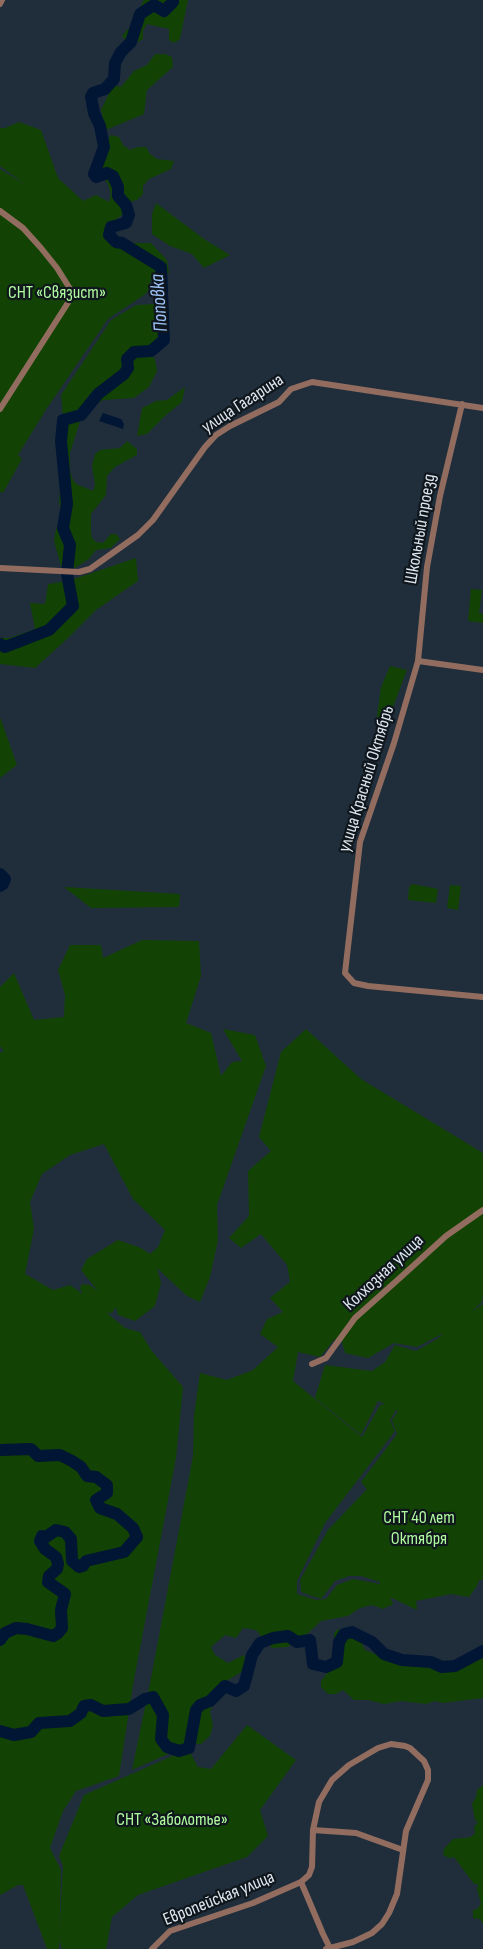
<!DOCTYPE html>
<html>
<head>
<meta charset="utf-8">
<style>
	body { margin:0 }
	canvas { display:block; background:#202e3c }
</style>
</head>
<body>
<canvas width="483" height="1949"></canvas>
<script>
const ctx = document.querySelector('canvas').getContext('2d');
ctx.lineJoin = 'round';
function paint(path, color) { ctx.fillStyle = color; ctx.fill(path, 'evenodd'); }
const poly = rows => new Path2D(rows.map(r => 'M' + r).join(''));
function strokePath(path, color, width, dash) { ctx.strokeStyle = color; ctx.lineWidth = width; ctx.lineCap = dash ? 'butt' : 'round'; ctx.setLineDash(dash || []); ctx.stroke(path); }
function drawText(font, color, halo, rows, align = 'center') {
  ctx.font = font + ' "Sofia Sans Condensed",sans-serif'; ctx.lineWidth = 4.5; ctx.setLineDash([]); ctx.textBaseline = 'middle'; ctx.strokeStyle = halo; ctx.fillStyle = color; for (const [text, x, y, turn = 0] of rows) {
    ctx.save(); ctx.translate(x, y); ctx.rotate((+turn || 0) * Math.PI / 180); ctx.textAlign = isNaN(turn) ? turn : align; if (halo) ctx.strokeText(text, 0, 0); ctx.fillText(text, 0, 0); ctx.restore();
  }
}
const green = poly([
	[144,0,188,0,180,39,174,43,169,40,169,29,147,24,143,31,143,39,136,43,127,42,122,36,129,28],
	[155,54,165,54,172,57,173,67,147,90,144,114,106,130,101,110,113,85,121,87,134,71,147,65],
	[19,122,41,130,58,178,83,201,96,195,109,202,111,194,108,184,96,167,97,155,111,135,119,137,123,145,130,150,138,147,146,147,150,154,157,159,174,161,171,169,149,179,143,186,143,194,137,200,129,202,124,207,125,212,110,225,112,233,133,243,151,243,167,260,169,273,153,274,147,293,108,319,47,408,18,455,22,459,3,493,0,492,0,169,26,185,0,166,0,128,5,128],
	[156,203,204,239,230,255,204,268,192,254,170,246,152,234,152,214],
	[155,304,162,315,158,327,160,339,151,347,149,354,155,359,157,371,149,387,134,398,103,400,93,406,81,418,70,453,70,471,73,480,76,484,93,491,95,485,92,466,95,454,100,450,120,448,127,441,137,449,137,455,115,467,107,476,106,495,91,514,91,532,92,538,96,542,103,543,111,534,116,534,120,539,111,548,96,550,89,559,73,569,67,568,61,566,54,541,56,529,62,518,59,500,61,481,56,450,63,416,61,395,111,320,136,305],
	[185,387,182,402,165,416,147,434,137,436,142,408,156,401,167,400],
	[136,558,138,581,96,610,67,639,35,668,0,664,0,638,9,638,35,629,30,603,45,604,48,584,68,581],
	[471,589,482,590,479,613,483,614,483,623,468,621],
	[390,666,407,670,388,720,377,717,381,687],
	[0,717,17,765,0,778],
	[412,884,438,889,436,903,408,900,409,887],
	[450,885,461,886,458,910,447,908],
	[64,887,180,894,179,907,91,908],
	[142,940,199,941,201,976,186,1023,211,1033,221,1076,232,1062,242,1061,223,1029,255,1035,266,1066,217,1205,218,1240,210,1277,200,1302,187,1296,157,1268,161,1283,155,1306,135,1321,118,1315,116,1307,112,1313,107,1313,125,1328,140,1332,152,1351,183,1387,176,1458,133,1685,119,1776,76,1791,63,1811,50,1848,61,1870,59,1949,47,1949,23,1885,18,1885,0,1895,0,1052,4,1052,0,1046,0,987,14,973,34,1020,64,1017,65,995,58,970,70,945,101,945,103,958],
	[104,1144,133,1199,165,1230,158,1247,150,1254,141,1248,118,1240,87,1259,81,1270,98,1291,90,1285,82,1284,80,1288,83,1294,70,1285,53,1290,25,1274,34,1229,30,1202,42,1174,70,1155],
	[306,1029,361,1079,483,1153,483,1296,482,1302,471,1312,483,1304,483,1580,479,1580,477,1586,469,1597,451,1594,416,1601,417,1610,390,1597,393,1604,383,1609,372,1605,360,1608,348,1616,321,1621,304,1637,287,1647,272,1648,256,1630,243,1628,236,1638,225,1635,211,1647,215,1655,228,1663,244,1655,246,1664,243,1671,225,1682,210,1711,213,1726,210,1736,201,1744,191,1744,132,1770,151,1678,193,1456,194,1415,200,1373,227,1380,253,1370,278,1347,260,1334,267,1319,283,1312,270,1298,290,1282,287,1265,261,1234,241,1248,229,1238,249,1216,248,1171,271,1151,259,1137,281,1052],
	[444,1333,437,1339,416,1351,395,1345,385,1362,372,1371,325,1365,315,1398,361,1435,378,1401,385,1404,380,1405,362,1437,293,1381,298,1352,320,1357,334,1340,341,1338,345,1353,368,1358,394,1343,417,1347],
	[396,1410,398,1411,392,1420,397,1434,361,1482,367,1489,328,1530,300,1580,301,1592,321,1599,335,1581,349,1576,361,1576,380,1582,380,1584,353,1579,337,1585,326,1599,317,1600,297,1594,297,1581,325,1523,395,1431,390,1420],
	[338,1629,360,1639,365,1650,375,1654,404,1663,418,1662,429,1656,433,1657,438,1668,477,1655,481,1656,483,1646,483,1698,443,1703,435,1701,426,1704,401,1701,384,1704,368,1700,354,1700,343,1690,336,1694,328,1694,321,1687,321,1681,332,1667,338,1667,342,1663,339,1648,334,1643,334,1633],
	[247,1725,296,1760,260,1810,268,1836,247,1857,138,1895,112,1917,106,1949,62,1949,59,1939,63,1866,59,1856,84,1795,188,1749,198,1767,211,1769],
	[483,1785,483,1924,480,1919,473,1918,473,1910,477,1909,481,1904,477,1889,478,1884,474,1884,454,1857,449,1858,443,1855,444,1849,453,1839,471,1837,475,1833,474,1827,478,1822,475,1820,472,1804,476,1797,477,1790]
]);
const water = poly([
	[103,413,121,419,124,424,123,429,99,421]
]);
const river = poly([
	[0,644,5,647,49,630,73,606,67,574,70,545,63,528,67,504,61,441,63,420,81,415,98,394,124,374,128,368,127,359,134,352,151,351,164,340,161,267,122,243,116,242,109,235,111,227,126,223,129,215,126,205,118,196,118,187,113,176,107,173,96,177,94,174,104,147,100,126,94,113,91,97,93,93,105,89,114,79,115,63,121,52,131,42,140,14,154,5,164,11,173,2,173,0],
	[0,874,5,879,3,884,0,886],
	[0,1450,31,1449,38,1456,60,1455,72,1461,81,1467,87,1476,96,1477,107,1485,107,1493,96,1500,100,1508,117,1514,133,1528,137,1537,124,1552,86,1561,83,1566,79,1567,72,1561,71,1539,65,1532,56,1530,46,1537,42,1536,40,1541,45,1549,56,1557,58,1564,57,1569,49,1576,48,1582,65,1594,61,1610,62,1628,58,1633,53,1636,27,1629,16,1628,5,1633,0,1640],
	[0,1731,14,1735,31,1732,39,1723,70,1721,81,1713,84,1706,91,1705,103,1711,129,1709,145,1699,153,1697,163,1715,161,1739,167,1747,179,1751,189,1748,196,1710,200,1705,210,1701,225,1686,236,1691,244,1686,252,1655,260,1643,273,1638,288,1636,297,1642,310,1640,313,1664,326,1667,337,1662,339,1642,344,1634,352,1632,372,1642,384,1654,402,1660,431,1662,442,1667,455,1666,483,1651]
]);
const minor = poly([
	[0,4,2,0],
	[0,211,23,228,41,248,57,268,72,292,71,298,0,409],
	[462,404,440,496,427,567,418,661,394,743,360,842,345,973,354,983,368,986,483,997],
	[0,568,79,572,90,569,138,535,153,520,205,447,216,435,230,426,279,402,291,389,312,382,483,408],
	[418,661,483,670],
	[312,1364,326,1358,355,1318,402,1276,446,1236,483,1210],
	[313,1830,356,1833,403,1850],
	[152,1949,170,1931,253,1903,301,1882],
	[326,1949,330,1948,353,1942,372,1933,382,1924,389,1913,397,1894,406,1831,428,1780,428,1770,424,1761,410,1748,405,1746,391,1744,378,1748,349,1765,332,1780,319,1802,313,1830,312,1867,309,1875,301,1882,307,1896,323,1934,330,1948,330,1949]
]);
const parkNames = [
	["СНТ «Связист»",57,293],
	["СНТ 40 лет",419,1518],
	["Октября",419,1539],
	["СНТ «Заболотье»",172,1820]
];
const streetNames = [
	["улица Гагарина",243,404,-33],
	["Школьный проезд",421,529,-80],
	["улица Красный Октябрь",367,779,-73],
	["Колхозная улица",384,1273,-43],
	["Европейская улица",219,1899,-22]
];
const waterNames = [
	["Поповка",160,303,-94]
];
paint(green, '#124304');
paint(water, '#011534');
strokePath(river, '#011534', 12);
strokePath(minor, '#926d5f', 6);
drawText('18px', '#affb9e', '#0f161c', parkNames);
drawText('18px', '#dee7f0', '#0f161c', streetNames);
drawText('italic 20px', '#9dc3f9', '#0f161c', waterNames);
</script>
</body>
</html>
